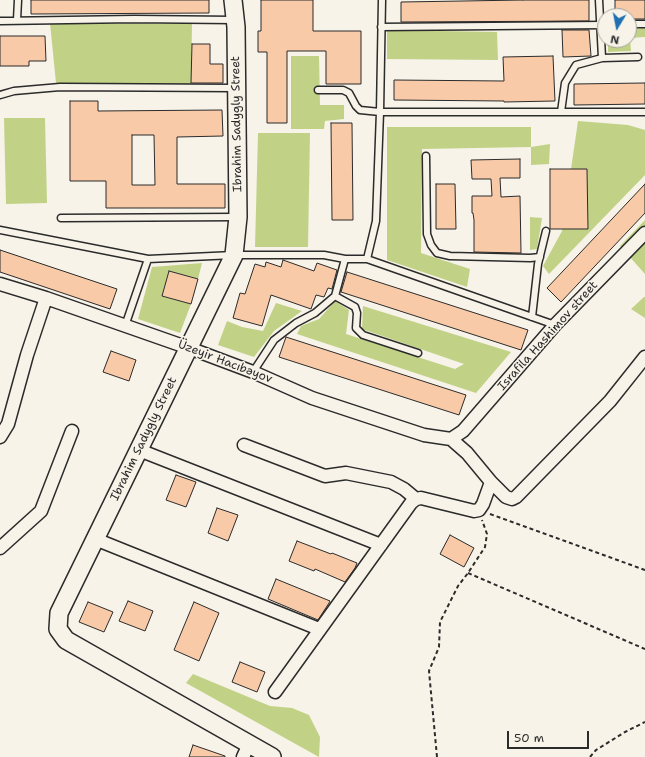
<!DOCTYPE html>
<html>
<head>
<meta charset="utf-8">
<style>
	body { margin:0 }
	#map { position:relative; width:645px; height:757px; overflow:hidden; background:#f7f3e8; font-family:"Shantell Sans",sans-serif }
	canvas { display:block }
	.north { position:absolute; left:597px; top:8px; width:40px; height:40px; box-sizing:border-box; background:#f7f3e8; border:1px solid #a5a39c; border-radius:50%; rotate:190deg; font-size:11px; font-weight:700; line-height:16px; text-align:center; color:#2b2b2b }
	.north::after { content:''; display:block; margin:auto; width:14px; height:18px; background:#1f6fb2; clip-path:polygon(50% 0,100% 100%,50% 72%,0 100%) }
	.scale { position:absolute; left:507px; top:731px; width:82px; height:18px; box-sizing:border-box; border:2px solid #2b2b2b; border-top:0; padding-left:5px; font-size:12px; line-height:14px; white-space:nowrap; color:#2b2b2b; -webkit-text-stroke:3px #f7f3e8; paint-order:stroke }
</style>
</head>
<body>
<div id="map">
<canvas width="645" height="757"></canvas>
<div class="north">N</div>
<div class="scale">50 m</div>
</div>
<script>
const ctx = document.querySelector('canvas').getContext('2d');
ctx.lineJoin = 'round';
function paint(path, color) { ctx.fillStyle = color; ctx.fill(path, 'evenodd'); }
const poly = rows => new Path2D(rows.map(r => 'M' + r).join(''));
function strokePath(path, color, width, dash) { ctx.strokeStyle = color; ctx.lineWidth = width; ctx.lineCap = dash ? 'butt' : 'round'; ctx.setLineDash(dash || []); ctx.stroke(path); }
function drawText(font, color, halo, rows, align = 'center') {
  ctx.font = font + ' "Shantell Sans",sans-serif'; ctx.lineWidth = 3; ctx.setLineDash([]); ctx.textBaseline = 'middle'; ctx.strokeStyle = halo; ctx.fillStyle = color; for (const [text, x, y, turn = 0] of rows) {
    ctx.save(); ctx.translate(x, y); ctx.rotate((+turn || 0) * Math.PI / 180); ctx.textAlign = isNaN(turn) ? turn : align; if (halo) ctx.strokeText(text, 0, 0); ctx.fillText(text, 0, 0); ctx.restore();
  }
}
const green = poly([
	[50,23,192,24,191,85,56,83],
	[645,28,645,37,630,38,631,51,608,52,608,40,629,40,629,29],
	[387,30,497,32,498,60,387,59],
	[291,56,319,56,320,105,344,105,344,119,325,121,324,129,291,129],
	[4,118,45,118,47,203,6,204],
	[578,121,628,125,645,130,645,175,549,274,543,266,562,231],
	[387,127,531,127,531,147,550,144,549,164,531,165,531,147,422,149,421,253,470,269,467,287,387,260],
	[258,133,310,133,308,247,255,247],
	[530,217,542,218,537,249,530,250],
	[645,220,645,274,620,246],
	[202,263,198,279,169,271,162,296,191,304,180,333,138,319,152,267],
	[644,297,645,297,645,318,631,309],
	[335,301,349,310,346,334,455,369,464,364,362,329,363,306,511,352,476,393,297,334,301,326,319,319],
	[276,303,302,311,274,331,254,357,218,345,227,321,242,327,263,331],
	[193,674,270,706,292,708,309,715,320,737,319,757,186,683]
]);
const building = poly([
	[31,0,209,0,209,13,31,14,31,0],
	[261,0,313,0,313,31,361,31,361,84,326,84,326,51,287,51,287,123,267,123,267,52,258,52,258,31,261,31,261,0],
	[523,0,589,0,589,21,401,22,401,2,523,0],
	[615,0,645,0,645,19,629,19,629,16,615,16,615,0],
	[562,30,589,30,591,56,563,57,562,30],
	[0,36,45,36,46,61,29,61,29,66,0,66,0,36],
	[192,44,210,44,210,64,223,64,223,83,191,83,192,44],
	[553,56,555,101,504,102,504,101,394,100,394,80,504,81,503,57,553,56],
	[645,83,645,104,574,105,574,84,645,83],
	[70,101,98,101,98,111,222,110,223,136,177,137,177,184,225,184,225,208,106,208,106,181,70,181,70,101],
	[132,135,154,135,155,185,132,185,132,135],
	[331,123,352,123,353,220,332,220,331,123],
	[520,159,520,178,500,178,501,197,520,196,521,253,474,252,474,220,473,213,472,213,472,196,492,196,491,179,472,179,471,160,520,159],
	[550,169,587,169,588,229,550,229,550,169],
	[436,184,455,184,456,229,436,229,436,184],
	[645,184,645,213,561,302,547,288,645,184],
	[0,250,117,289,110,309,0,272,0,250],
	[283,260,314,271,317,263,337,270,332,289,328,288,324,297,316,295,311,309,271,295,262,326,233,318,240,293,245,294,255,264,265,267,266,262,281,267,283,260],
	[169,271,198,279,191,304,162,296,169,271],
	[347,272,528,330,521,350,341,292,347,272],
	[286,337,466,395,459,415,279,357,286,337],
	[111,351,136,360,129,381,103,372,111,351],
	[176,475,196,482,186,507,166,500,176,475],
	[217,508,238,515,228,541,208,533,217,508],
	[450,535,474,548,464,567,440,554,450,535],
	[297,541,331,554,332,553,357,563,355,568,345,582,315,569,314,571,289,561,297,541],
	[276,579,330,601,329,603,318,620,268,599,276,579],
	[128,601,153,611,145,631,119,621,128,601],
	[88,602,113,612,104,632,79,622,88,602],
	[194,602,219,613,199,661,174,650,194,602],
	[240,662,265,672,257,692,232,682,240,662],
	[193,745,225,756,225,757,189,757,193,745]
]);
const path = poly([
	[490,514,645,570],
	[468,573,645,649],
	[437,757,429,671,439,647,440,622,458,586,468,573,485,547,487,534,482,520],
	[590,757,596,750,625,732,645,722]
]);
const lane = poly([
	[599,0,602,58],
	[17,20,18,0],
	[0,21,134,19,234,20],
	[629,24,645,24],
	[381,27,605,25],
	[318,90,343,90,349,93,356,106,360,110,380,112,645,112],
	[0,95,14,91,60,87,235,88],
	[561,112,565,83,576,65,602,58,638,57],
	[426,156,427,234,431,245,437,253,450,256,530,258,540,257],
	[61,218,236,217],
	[0,230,148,259,234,255,324,255,345,259,367,259,555,325],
	[367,259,376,221,380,112,382,0],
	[335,296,345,259],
	[532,317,538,264,546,231],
	[125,326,148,259],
	[253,372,274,340,296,323,315,313,335,296,355,307,357,313,356,328,363,335,418,353]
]);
const street = poly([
	[0,284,46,298,189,348,253,372,312,398,424,435,451,439],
	[0,437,8,424,27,355,46,298],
	[451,439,463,431,555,325,645,233],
	[451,439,467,453,491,482,506,497,512,499,516,497,610,401,645,357],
	[244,445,325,476,346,473,391,482,404,489,416,499],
	[139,450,381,545],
	[95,539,319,629],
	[0,548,41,511,72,431],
	[275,692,411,503,416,499,421,498,474,511,479,510,483,504,491,482],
	[243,757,249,744]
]);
const secondary = poly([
	[233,0,236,27,238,217,234,255,59,613,58,629,66,640,272,757]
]);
const streetNames = [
	["Ibrahim Sadygly Street",237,124,-91],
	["Israfila Hashimov street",548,336,-48],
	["Üzeyir Hacıbəyov",225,362,21],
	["Ibrahim Sadygly Street",144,439,-64]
];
paint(green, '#c1d287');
paint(building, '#f9caa8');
strokePath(building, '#2b2b2b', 1);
strokePath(lane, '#2b2b2b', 9);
strokePath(street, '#2b2b2b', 15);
strokePath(secondary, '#2b2b2b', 20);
strokePath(path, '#2b2b2b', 2, [4, 3]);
strokePath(lane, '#f7f3e8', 6);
strokePath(street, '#f7f3e8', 12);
strokePath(secondary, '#f7f3e8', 17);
drawText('12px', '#2b2b2b', '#f7f3e8', streetNames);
</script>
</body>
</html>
